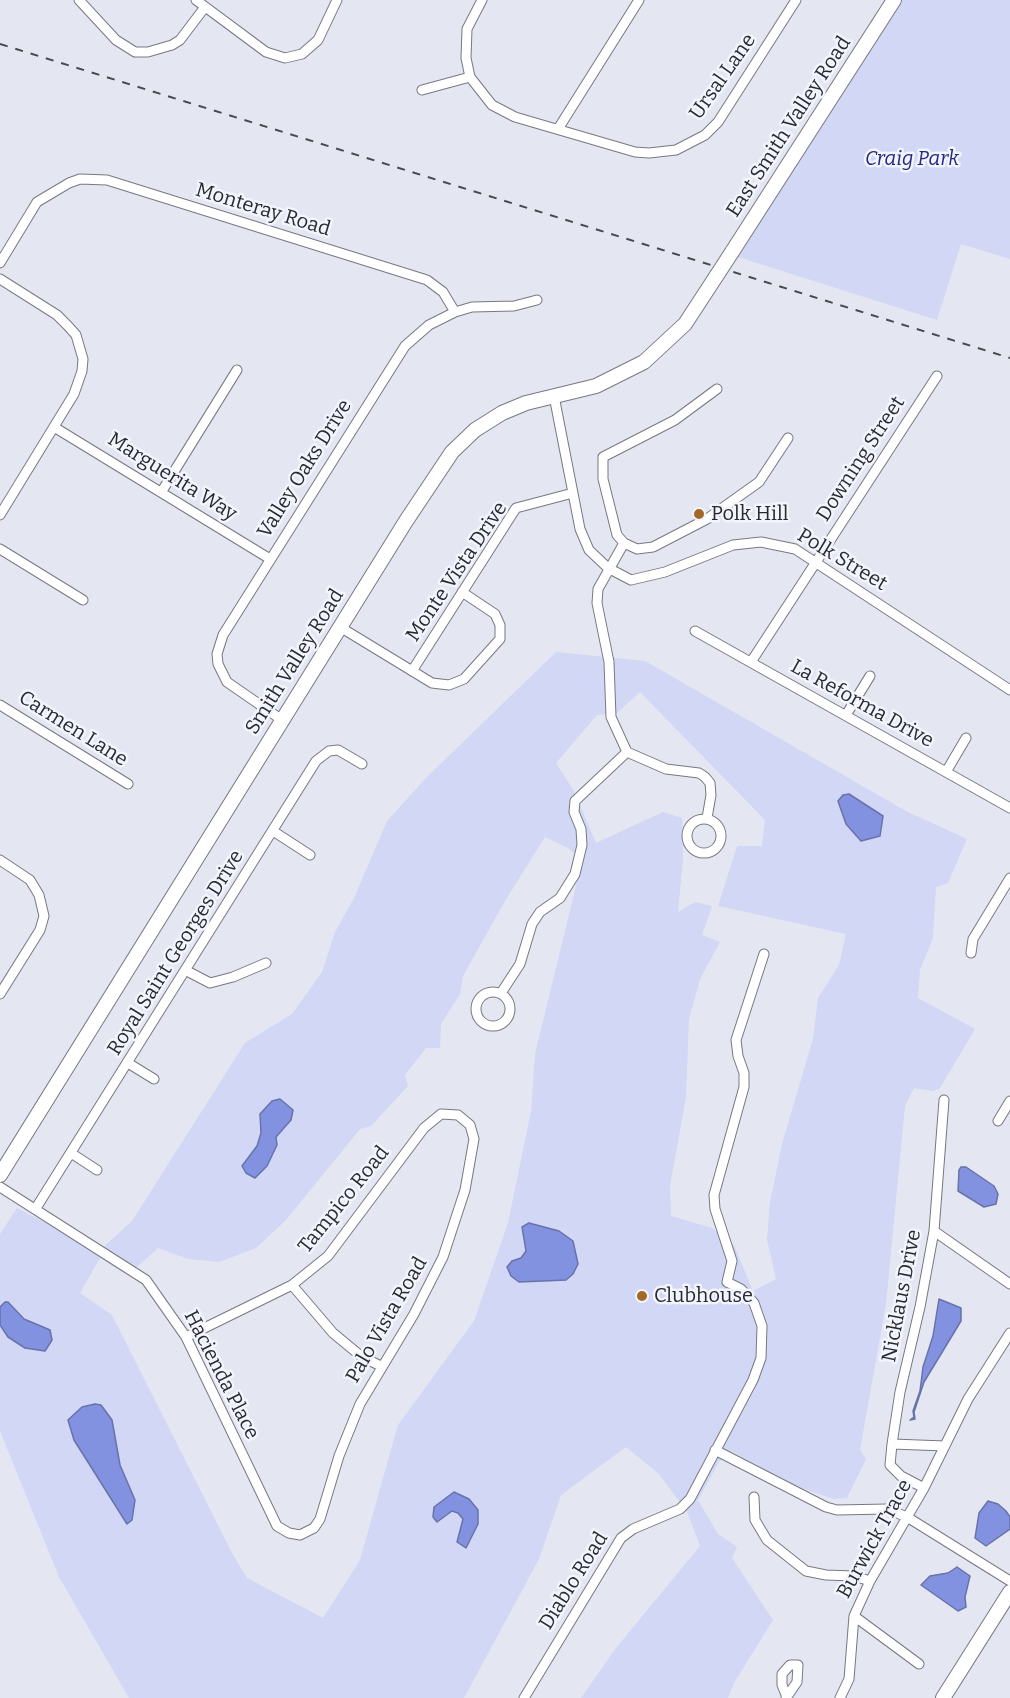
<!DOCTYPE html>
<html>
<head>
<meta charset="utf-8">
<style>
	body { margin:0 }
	canvas { display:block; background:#e4e7f1 }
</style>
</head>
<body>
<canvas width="1010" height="1698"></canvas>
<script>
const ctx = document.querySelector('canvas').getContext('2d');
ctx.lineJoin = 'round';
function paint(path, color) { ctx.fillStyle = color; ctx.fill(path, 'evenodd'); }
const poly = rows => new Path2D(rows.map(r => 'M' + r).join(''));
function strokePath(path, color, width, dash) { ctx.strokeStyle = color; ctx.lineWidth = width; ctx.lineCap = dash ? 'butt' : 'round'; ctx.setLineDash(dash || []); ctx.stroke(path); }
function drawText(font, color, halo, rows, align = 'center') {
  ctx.font = font + ' Bitter,serif'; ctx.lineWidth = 5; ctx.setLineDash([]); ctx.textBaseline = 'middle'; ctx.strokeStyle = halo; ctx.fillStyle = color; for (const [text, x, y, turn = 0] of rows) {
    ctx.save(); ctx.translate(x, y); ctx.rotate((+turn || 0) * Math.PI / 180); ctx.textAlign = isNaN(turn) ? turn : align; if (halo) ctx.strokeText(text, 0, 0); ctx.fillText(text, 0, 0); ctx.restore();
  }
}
const green = poly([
	[900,0,1010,0,1010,259,961,244,937,320,738,257,781,181],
	[556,652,645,661,906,811,967,839,948,883,936,887,933,938,920,970,918,998,975,1029,940,1088,933,1091,914,1088,905,1106,886,1304,860,1450,866,1459,847,1498,834,1499,798,1487,731,1451,719,1462,698,1500,718,1534,737,1547,732,1558,773,1620,734,1683,728,1698,581,1698,616,1648,700,1546,687,1512,659,1474,626,1447,561,1495,539,1559,464,1698,129,1698,59,1577,0,1431,0,1234,17,1208,100,1250,132,1221,245,1043,292,1014,322,972,335,932,354,898,387,821,427,777],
	[640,692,765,820,762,846,737,846,718,906,846,934,839,965,818,998,813,1039,782,1144,770,1202,767,1240,776,1279,753,1291,734,1245,712,1228,671,1216,670,1186,686,1097,689,1019,700,979,720,942,702,935,712,906,695,902,678,912,683,859,682,818,663,812,596,843,574,791,556,763,597,715,617,713],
	[545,837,568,848,582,861,535,1054,531,1111,508,1223,474,1321,398,1425,360,1560,323,1618,247,1578,232,1553,112,1315,80,1293,100,1258,124,1273,138,1266,158,1248,188,1259,219,1262,256,1248,286,1220,360,1129,371,1126,408,1086,405,1075,426,1048,440,1048,441,1024,460,994,463,976,505,901]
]);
const water = poly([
	[849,794,883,816,880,836,861,841,846,824,838,801,843,795,849,794],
	[280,1099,293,1110,291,1120,276,1137,277,1145,267,1166,255,1178,246,1173,242,1166,257,1146,261,1133,260,1114,272,1101,280,1099],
	[961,1167,966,1167,994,1186,998,1194,996,1204,984,1207,958,1191,959,1170,961,1167],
	[529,1223,559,1231,573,1241,578,1264,573,1274,566,1280,519,1282,511,1276,507,1267,512,1261,521,1258,526,1251,522,1227,529,1223],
	[939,1299,961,1308,961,1321,924,1382,914,1412,915,1419,910,1420,914,1417,913,1411,920,1391,923,1367,933,1336,939,1299],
	[5,1302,8,1302,24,1319,50,1330,52,1340,45,1351,25,1348,8,1337,0,1325,0,1307,5,1302],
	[95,1404,101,1405,112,1420,120,1465,135,1500,132,1520,127,1524,74,1440,68,1420,82,1407,95,1404],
	[454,1492,469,1499,478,1510,478,1524,466,1548,457,1542,463,1519,458,1513,452,1511,437,1522,433,1517,434,1507,454,1492],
	[988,1501,998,1504,1006,1511,1010,1517,1010,1529,986,1546,975,1538,979,1513,988,1501],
	[957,1567,970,1576,965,1597,966,1607,958,1611,921,1585,930,1576,948,1573,957,1567]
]);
const minor = poly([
	[79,0,116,40,135,52,148,52,172,45,180,40,205,7],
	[196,0,266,52,285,58,302,54,318,40,337,0],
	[482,0,467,29,466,58,470,77,492,105,515,117,635,152,649,153,676,150,705,135,718,122,796,0],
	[422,90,470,77],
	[558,129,639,0],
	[0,263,37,202,69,183,80,179,107,180,427,280,443,292,455,312],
	[0,279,57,315,68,326,76,335,83,359,82,371,74,394,0,515],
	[717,389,675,420,603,457,603,479,617,535,624,543,637,549,653,547,707,519,759,482,788,438],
	[554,396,580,529,589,550,608,568,631,580,665,572,733,545,761,542,795,549,1010,690],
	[54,427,270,559],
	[162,491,237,370],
	[0,549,83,600],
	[340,627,432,683,449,685,464,679,500,639,500,625,495,614,462,592],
	[695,631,1010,808],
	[751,662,937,376],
	[412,671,516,508,573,493],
	[0,705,128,784],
	[846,715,870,676],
	[282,720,227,682,218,664,217,654,223,635,405,346,429,325,455,312,472,307,514,306,537,300],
	[627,752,666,769,699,773,705,777,710,783,711,795,707,818],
	[946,772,966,738],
	'687 836a17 17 0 1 1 34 0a17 17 0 1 1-34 0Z',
	[273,831,310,855],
	[0,860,30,880,39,895,44,916,40,930,0,994],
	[971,953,973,939,1010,878],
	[187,971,210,983,233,977,266,963],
	'476 1009a17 17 0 1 1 34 0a17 17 0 1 1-34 0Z',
	[501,993,520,964,532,924,540,912,560,898,575,874,582,845,581,829,574,812,575,801,627,752,611,717,609,662,597,603,598,589,624,543],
	[128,1063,154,1079],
	[944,1100,934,1231,920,1307,900,1392,892,1444,945,1446],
	[998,1121,1010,1101],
	[71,1153,97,1170],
	[0,1187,146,1280,186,1337,277,1526,289,1533,300,1535,314,1528,320,1519,339,1456,360,1404,414,1314,443,1257,465,1190,474,1139,470,1125,458,1115,441,1114,424,1128,328,1256,292,1285,186,1337],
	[36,1208,316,761,329,751,338,750,362,764],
	[934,1231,1010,1284],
	[292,1285,333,1333,362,1357,381,1366],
	[892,1444,890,1465,901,1476,924,1488],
	[715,1450,826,1507,837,1510,887,1509,907,1517,1010,1581],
	[754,1497,755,1520,767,1540,806,1571,826,1575,854,1576,870,1581],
	[854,1616,919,1664],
	[524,1698,621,1538,633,1529,680,1509,690,1499,753,1380,761,1358,762,1326,754,1303,741,1289,727,1282,732,1261,715,1209,714,1195,744,1087,744,1073,738,1056,736,1040,764,954],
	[786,1698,797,1682,798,1665,790,1665,782,1674,782,1685,787,1697],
	[840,1698,849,1679,854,1616,870,1581,924,1488,968,1399,1010,1333]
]);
const secondary = poly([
	[732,252,894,0],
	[0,1175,406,521,452,452,475,430,502,413,526,403,596,386,644,362,685,324,717,275],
	[943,1698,1010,1592]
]);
const rail = poly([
	[0,44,1010,358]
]);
const secondaryBridge = poly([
	[717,275,732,252]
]);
const markers = [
	[699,514,6,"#a36828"],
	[642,1296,6,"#a36828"]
];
const streetNames = [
	["Ursal Lane",723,77,-55],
	["East Smith Valley Road",789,127,-57],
	["Monteray Road",263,210,17],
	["Downing Street",861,459,-57],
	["Valley Oaks Drive",305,469,-58],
	["Marguerita Way",172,477,32],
	["Polk Street",842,560,31],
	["Monte Vista Drive",457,572,-56],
	["Smith Valley Road",295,662,-58],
	["La Reforma Drive",862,704,29],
	["Carmen Lane",73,729,32],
	["Royal Saint Georges Drive",176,953,-58],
	["Tampico Road",344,1200,-51],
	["Nicklaus Drive",902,1296,-79],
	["Palo Vista Road",387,1320,-60],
	["Hacienda Place",221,1375,63],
	["Burwick Trace",875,1539,-61],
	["Diablo Road",574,1581,-58]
];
const parkNames = [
	["Craig Park",912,159]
];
const poiNames = [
	["Polk Hill",711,514],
	["Clubhouse",654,1296]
];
paint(green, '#d1d7f4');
paint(water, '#8392e0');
strokePath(water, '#6873aa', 1.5);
strokePath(minor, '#767981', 11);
strokePath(secondary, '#767981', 16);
strokePath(minor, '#fff', 9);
strokePath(secondary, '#fff', 14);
strokePath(rail, '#47494d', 2, [8, 8]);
strokePath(secondaryBridge, '#767981', 16, []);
strokePath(secondaryBridge, '#fff', 14);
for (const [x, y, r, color] of markers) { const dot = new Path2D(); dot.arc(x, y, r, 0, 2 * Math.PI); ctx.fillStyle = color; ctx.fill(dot); strokePath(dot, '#f2f4fe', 2); }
drawText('20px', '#292a2d', '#f2f4fe', streetNames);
drawText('italic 20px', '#262780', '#f2f4fe', parkNames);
drawText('20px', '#292a2d', '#f2f4fe', poiNames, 'left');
</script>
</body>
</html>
